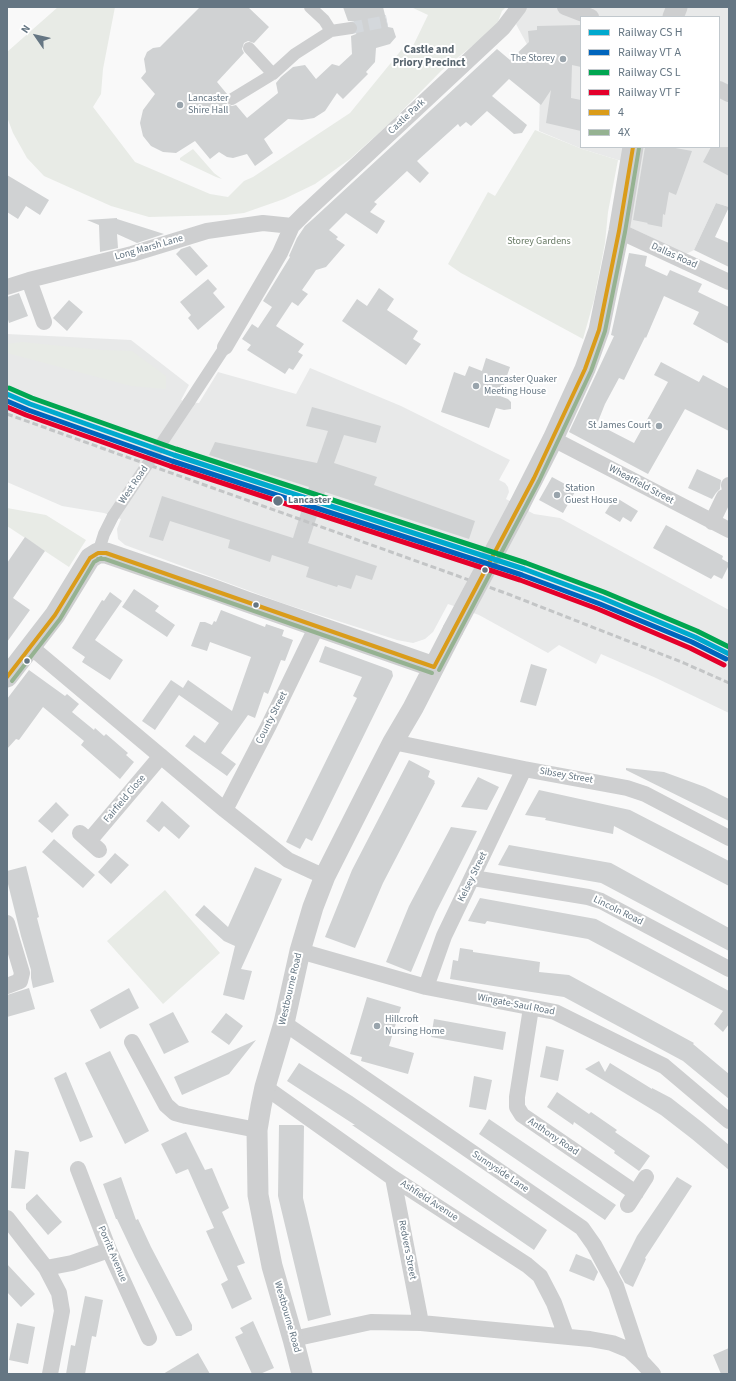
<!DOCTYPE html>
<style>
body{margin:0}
#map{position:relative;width:736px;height:1381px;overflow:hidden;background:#f9f9f9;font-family:"Source Sans 3",sans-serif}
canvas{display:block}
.frame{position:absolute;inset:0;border:8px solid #657683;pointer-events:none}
.legend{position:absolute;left:580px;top:16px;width:140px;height:132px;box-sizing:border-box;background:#fff;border:1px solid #c1c8cd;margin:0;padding:5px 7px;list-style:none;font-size:12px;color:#657683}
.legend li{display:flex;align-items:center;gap:8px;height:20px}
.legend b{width:20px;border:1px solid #c1c8cd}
.north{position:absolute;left:16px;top:16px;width:40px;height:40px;-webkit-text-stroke:3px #fff;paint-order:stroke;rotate:304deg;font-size:11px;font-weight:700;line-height:16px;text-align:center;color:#657683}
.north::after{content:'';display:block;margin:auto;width:14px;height:18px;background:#657683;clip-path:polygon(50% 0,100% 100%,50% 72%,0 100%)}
</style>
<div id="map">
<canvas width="736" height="1381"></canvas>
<div class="frame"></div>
<ul class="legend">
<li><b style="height:5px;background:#00a9ce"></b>Railway CS H</li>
<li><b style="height:5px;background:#0065bd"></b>Railway VT A</li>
<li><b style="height:5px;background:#00a651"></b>Railway CS L</li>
<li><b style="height:5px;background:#e4002b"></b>Railway VT F</li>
<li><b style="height:5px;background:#da9c1a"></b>4</li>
<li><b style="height:5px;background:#95b291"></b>4X</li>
</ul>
<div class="north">N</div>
</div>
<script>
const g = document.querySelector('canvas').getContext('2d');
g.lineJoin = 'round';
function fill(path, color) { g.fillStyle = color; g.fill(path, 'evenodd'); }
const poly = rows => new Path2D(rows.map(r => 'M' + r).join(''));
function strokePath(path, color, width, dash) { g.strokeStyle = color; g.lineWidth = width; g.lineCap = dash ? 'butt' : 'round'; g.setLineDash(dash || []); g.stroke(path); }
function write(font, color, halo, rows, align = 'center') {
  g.font = font + ' "Source Sans 3",sans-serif'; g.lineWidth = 4; g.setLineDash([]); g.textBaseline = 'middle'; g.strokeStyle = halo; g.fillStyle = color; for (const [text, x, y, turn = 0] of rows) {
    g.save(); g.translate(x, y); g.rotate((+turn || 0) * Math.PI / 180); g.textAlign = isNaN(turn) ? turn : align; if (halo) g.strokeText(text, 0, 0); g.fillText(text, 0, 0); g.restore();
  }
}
fill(poly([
 [527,7,729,7,729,207,716,203,694,250,686,254,627,226,636,162,618,160,582,149,539,131,541,53,529,48,516,24],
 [581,17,719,17,719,147,581,147],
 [7,334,131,340,189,385,181,400,189,402,199,403,218,372,296,394,310,368,401,406,510,460,499,480,505,483,508,487,509,492,506,499,534,514,560,518,729,610,729,713,656,678,601,654,596,664,559,645,548,653,479,615,448,604,433,632,425,639,413,643,397,640,282,603,125,545,118,539,117,529,121,519,104,513,62,506,7,482]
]), '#e8e9e9');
fill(poly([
 [58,7,115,7,103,69,101,94,93,107,135,162,210,194,228,197,244,181,253,177,350,113,403,48,409,45,413,46,428,15,411,7,506,7,502,11,496,27,441,71,391,122,350,159,315,184,284,199,244,213,226,215,149,217,111,206,44,176,27,158,13,133,7,117,7,52],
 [535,130,582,149,618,160,608,212,605,243,594,300,583,339,461,273,448,264,488,192,495,196],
 [193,149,214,173,222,179,216,177,180,160,180,158],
 [22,342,102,350,132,351,166,376,166,389,131,386,7,353,7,344],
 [7,508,46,515,86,540,69,567,7,526],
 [165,890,220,953,163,1004,107,941]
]), '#e8ebe6');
fill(poly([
 [200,7,248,7,269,27,254,43,248,41,244,43,242,49,244,53,217,82,227,94,225,99,226,103,232,106,236,105,247,118,278,93,276,83,281,77,293,67,305,65,316,79,332,64,339,66,352,54,351,36,356,34,358,27,354,21,348,21,343,7,383,7,388,27,393,28,396,37,390,44,376,48,375,62,366,72,368,74,343,99,337,93,325,111,314,118,302,120,288,119,264,139,273,153,255,166,247,154,233,158,227,157,219,152,210,159,195,141,176,153,163,152,151,146,143,136,140,123,143,110,155,94,141,78,146,72,144,59,147,52,153,48,160,47],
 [581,25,581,67,572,65,571,98,581,100,581,131,546,123,551,90,541,105,509,79,492,96,527,125,522,133,514,134,487,111,471,126,466,122,460,127,458,124,417,161,429,173,420,183,407,171,374,202,377,204,370,212,385,221,377,234,346,213,329,230,338,237,336,239,345,245,326,267,316,270,302,290,308,294,298,306,292,302,276,326,304,344,298,352,303,355,293,370,289,368,285,374,247,350,251,345,242,339,252,324,258,328,272,307,263,301,290,257,289,256,297,238,305,226,313,219,497,49,510,60,529,42,528,31,537,30,537,26],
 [645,147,670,147,692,151,676,195,669,192,665,215,663,214,662,227,647,224,648,223,633,220],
 [711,147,729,147,729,176,703,162],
 [7,175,49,200,40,215,26,206,18,219,7,212],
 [716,203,729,207,715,237,729,243,729,267,694,250],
 [117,218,117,219,164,234,137,243,117,234,118,248,100,252,99,225,87,220],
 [190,246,208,266,196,276,176,254,181,249],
 [629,253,647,256,645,266,667,276,670,270,702,284,698,292,729,307,729,344,693,324,699,312,664,296,646,338,645,337,624,380,619,378,605,404,597,424,634,443,668,382,654,375,661,362,699,382,703,375,729,389,729,431,685,409,648,474,569,432,614,336,611,335],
 [208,279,217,289,213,293,225,307,198,330,188,318,191,315,180,302],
 [379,288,394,299,387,310,418,331,413,339,421,344,406,365,342,321,357,299,367,306],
 [19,293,28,316,9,323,7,316,7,297],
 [69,300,83,312,67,331,53,318],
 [486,358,510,367,500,396,508,399,511,402,511,409,504,410,496,408,489,428,441,412,454,372,465,376,469,366,482,371],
 [312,407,381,426,376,443,344,435,334,463,377,477,374,485,475,521,469,539,325,492,308,543,377,566,372,580,356,575,351,589,338,585,337,587,306,577,309,567,272,555,270,562,228,548,230,540,170,521,163,541,149,537,162,496,293,538,309,487,209,455,215,442,317,463,328,431,306,426],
 [697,469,721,480,720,489,716,493,712,499,688,488],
 [552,477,576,490,563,513,539,500],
 [615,497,638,511,631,522,623,517,620,522,605,513],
 [666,525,723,556,722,559,729,563,729,565,722,579,714,575,711,579,653,548],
 [25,537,45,551,13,598,30,610,7,642,7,563],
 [134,589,159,606,155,611,175,625,167,637,122,607],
 [110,592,122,601,95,640,123,660,110,680,82,662,85,657,72,648,102,600,104,601],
 [221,610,265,627,266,624,284,630,282,636,293,640,285,661,281,660,268,694,264,692,255,718,248,715,221,753,236,764,227,776,185,746,194,735,205,743,219,723,179,695,155,730,142,721,171,680,183,688,188,680,232,711,251,657,210,642,207,651,191,646,200,622,205,622,212,625,214,621,216,622],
 [325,646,388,669,392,671,393,676,312,841,306,838,300,849,286,842,357,698,353,696,362,677,319,662],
 [531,664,547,669,536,706,520,702],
 [29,670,65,696,67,694,79,704,72,712,94,730,95,728,104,736,106,734,128,753,126,755,134,762,120,779,81,745,84,741,43,707,19,740,16,739,7,749,7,699],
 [409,760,430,771,428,777,435,781,434,782,435,783,383,883,355,948,325,937,352,870],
 [626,768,664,772,705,787,729,799,729,821,626,770],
 [478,777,499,787,487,810,461,807],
 [539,790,630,810,729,861,729,886,614,826,613,834,545,820,546,818,525,815],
 [162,801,190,826,179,839,164,826,159,832,146,821],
 [56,802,69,815,52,833,38,821],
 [451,827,477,831,436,912,411,972,386,962,409,906],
 [54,839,95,875,83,888,42,852],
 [509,845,611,863,729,928,729,951,601,883,498,865],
 [115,853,129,865,111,884,98,872],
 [26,866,39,917,37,918,54,982,33,988,31,978,31,970,21,936,7,880,7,871],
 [255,867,282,879,241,969,252,971,244,1000,223,995,235,946,224,941,195,915,204,905,228,927],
 [480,898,596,919,729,991,729,1024,723,1032,714,1024,723,1011,588,939,487,921,485,924,468,921],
 [460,948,473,950,473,952,540,962,539,972,569,975,694,1043,693,1044,729,1074,729,1099,683,1061,564,997,506,988,450,979,453,960,458,961],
 [29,988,35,1009,7,1017,7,995],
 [129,988,139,1008,100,1029,90,1010],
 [367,997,401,1007,389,1046,414,1053,408,1074,361,1061,362,1057,350,1054],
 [173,1012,189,1042,164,1054,149,1024],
 [226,1013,243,1026,229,1045,211,1032],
 [434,1019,506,1032,503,1050,431,1037],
 [256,1040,229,1074,182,1095,174,1077],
 [546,1046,564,1050,558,1081,540,1077],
 [110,1051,149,1131,125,1144,85,1063],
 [599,1061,605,1072,610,1063,652,1089,652,1088,671,1098,703,1123,729,1145,729,1170,692,1139,661,1115,585,1069],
 [299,1063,352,1096,547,1230,534,1250,352,1125,355,1125,287,1081],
 [66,1072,93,1137,80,1142,54,1078],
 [474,1076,492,1080,486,1110,469,1107],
 [557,1092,589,1114,591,1112,617,1130,615,1132,650,1156,640,1170,639,1171,614,1153,615,1151,574,1122,573,1125,547,1107],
 [489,1119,616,1205,605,1220,479,1134],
 [279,1125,302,1125,304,1126,303,1198,331,1315,308,1321,278,1196],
 [186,1132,205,1170,212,1168,229,1208,222,1212,245,1263,237,1266,252,1299,232,1309,221,1284,228,1280,206,1231,214,1228,188,1169,176,1174,161,1144],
 [15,1150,29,1152,25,1189,11,1188],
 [121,1177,136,1220,138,1219,151,1247,192,1325,192,1330,181,1336,176,1336,135,1257,117,1219,116,1219,103,1184],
 [677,1177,692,1186,645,1258,646,1259,633,1287,625,1283,619,1272,637,1236],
 [37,1194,62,1222,48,1235,26,1209,26,1204],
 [576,1254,591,1260,598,1272,594,1281,569,1271],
 [7,1264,35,1294,21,1307,7,1292],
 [85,1296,103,1300,96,1337,92,1336,85,1374,66,1374,71,1345,75,1346],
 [253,1321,274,1368,260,1374,252,1374,235,1337,243,1333,240,1328],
 [17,1323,35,1327,28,1364,9,1360],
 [729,1348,729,1374,721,1374,713,1355],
 [198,1353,210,1374,163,1374]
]), '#d0d2d3');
strokePath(poly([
 [351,28,387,21]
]), '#d4d8dc', 12, [12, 6]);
strokePath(poly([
 [310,7,324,20,331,31],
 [249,48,273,74],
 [232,99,273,74,295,54,331,31,351,28],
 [189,402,225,347],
 [98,553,104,534,113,516]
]), '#cecfd0', 12);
strokePath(poly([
 [565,7,591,17],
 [719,89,729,94],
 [619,231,729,282],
 [29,280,44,322],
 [7,287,29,280,132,254,207,231,263,223,292,226],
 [225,347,280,253,292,226,306,212,503,28,519,7],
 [553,439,729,530],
 [729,486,729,485],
 [712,522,724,497],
 [31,647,225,810,288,860,314,872,325,876],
 [393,742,524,769,627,788,645,794,729,838],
 [225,810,269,725,317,626],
 [80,833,99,850],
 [89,841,161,756],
 [473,878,588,897,601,901,729,969],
 [7,923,22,973,20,981,7,986],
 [300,951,426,987,555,1012,664,1066,729,1121],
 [426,987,444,936,524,769],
 [531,1008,517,1097,517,1107,522,1115,636,1193],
 [284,1023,582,1228,594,1245,616,1286,641,1361,653,1374],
 [132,1042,166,1105,175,1113,186,1116,257,1130],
 [265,1087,393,1178,527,1265,540,1276,554,1303,566,1336],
 [78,1169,109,1250,149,1338],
 [393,1178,421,1323],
 [628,1205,646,1177],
 [7,1218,46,1268,72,1263,109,1250],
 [46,1268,59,1293,62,1311,50,1374],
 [293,1339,371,1322,421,1323,590,1339,612,1343,629,1350,641,1361]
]), '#cecfd0', 16);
strokePath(poly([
 [673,17,677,7],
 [519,506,553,439,585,369,599,330,619,231,633,147],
 [7,677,55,615,90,558,98,553,106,553,214,590,247,602,434,667],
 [302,1374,293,1339,272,1266,258,1195,257,1130,261,1106,265,1087,284,1023,300,951,313,907,325,876,371,785,393,742,413,708,453,630]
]), '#cecfd0', 21);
strokePath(poly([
 [7,414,508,594,684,663,729,683]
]), '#c3c5c6', 3, [6, 3]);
strokePath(poly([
 [113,516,189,402]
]), '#cecfd0', 12);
strokePath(poly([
 [453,630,519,506]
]), '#cecfd0', 21);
strokePath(poly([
 [98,553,106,553,434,667],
 [434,667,534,478,585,369,599,330,619,231,633,147],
 [7,677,55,615,90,558,98,553]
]), '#da9c1a', 4);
strokePath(poly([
 [98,559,105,559,432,673],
 [439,670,539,481,591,371,605,331,625,232,639,148],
 [12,681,60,619,94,562,101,558]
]), '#95b291', 4);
strokePath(poly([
 [7,394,30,404,174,455,524,569,602,598,695,637,729,654]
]), '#00a9ce', 5);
strokePath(poly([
 [7,401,28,410,172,461,522,575,600,604,692,642,726,659]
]), '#0065bd', 5);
strokePath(poly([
 [9,388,32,398,176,449,526,563,604,592,697,631,729,647]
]), '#00a651', 5);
strokePath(poly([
 [7,407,26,415,170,466,520,580,598,609,690,648,724,665]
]), '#e4002b', 5);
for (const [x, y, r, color] of [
 [563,59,4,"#99a4ac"],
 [180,105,4,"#99a4ac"],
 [476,386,4,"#99a4ac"],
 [659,426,4,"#99a4ac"],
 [557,495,4,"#99a4ac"],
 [278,501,5.5,"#657683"],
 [485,570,3.5,"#657683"],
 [256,605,3.5,"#657683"],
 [27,661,3.5,"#657683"],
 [377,1026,4,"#99a4ac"]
]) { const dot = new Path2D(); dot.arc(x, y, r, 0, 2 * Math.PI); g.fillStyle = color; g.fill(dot); strokePath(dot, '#fff', 1.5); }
write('10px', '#657683', '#fff', [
 ["The Storey",555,59,"right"],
 ["Lancaster",188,99],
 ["Shire Hall",188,111],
 ["Lancaster Quaker",484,380],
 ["Meeting House",484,392],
 ["St James Court",651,426,"right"],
 ["Station",565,489],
 ["Guest House",565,501],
 ["Hillcroft",385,1020],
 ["Nursing Home",385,1032]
], 'left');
write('10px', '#657683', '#fff', [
 ["Castle Park",407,117,-43],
 ["Long Marsh Lane",149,248,-16],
 ["Dallas Road",674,256,24],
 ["West Road",134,485,-56],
 ["Wheatfield Street",641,485,28],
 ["County Street",272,718,-63],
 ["Sibsey Street",566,776,10],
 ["Fairfield Close",125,799,-50],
 ["Kelsey Street",473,877,-64],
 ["Lincoln Road",618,911,26],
 ["Westbourne Road",291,989,-77],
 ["Wingate-Saul Road",516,1005,11],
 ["Anthony Road",553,1137,34],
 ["Sunnyside Lane",500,1172,34],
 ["Ashfield Avenue",429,1201,33],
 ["Redvers Street",407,1250,79],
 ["Porritt Avenue",112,1254,67],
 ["Westbourne Road",287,1317,74]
]);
write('10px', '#687a64', '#fff', [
 ["Storey Gardens",539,242]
]);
write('bold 10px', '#657683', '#fff', [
 ["Lancaster",288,501]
], 'left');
write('bold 11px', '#57646e', '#fff', [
 ["Castle and",429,51],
 ["Priory Precinct",429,64]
]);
</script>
